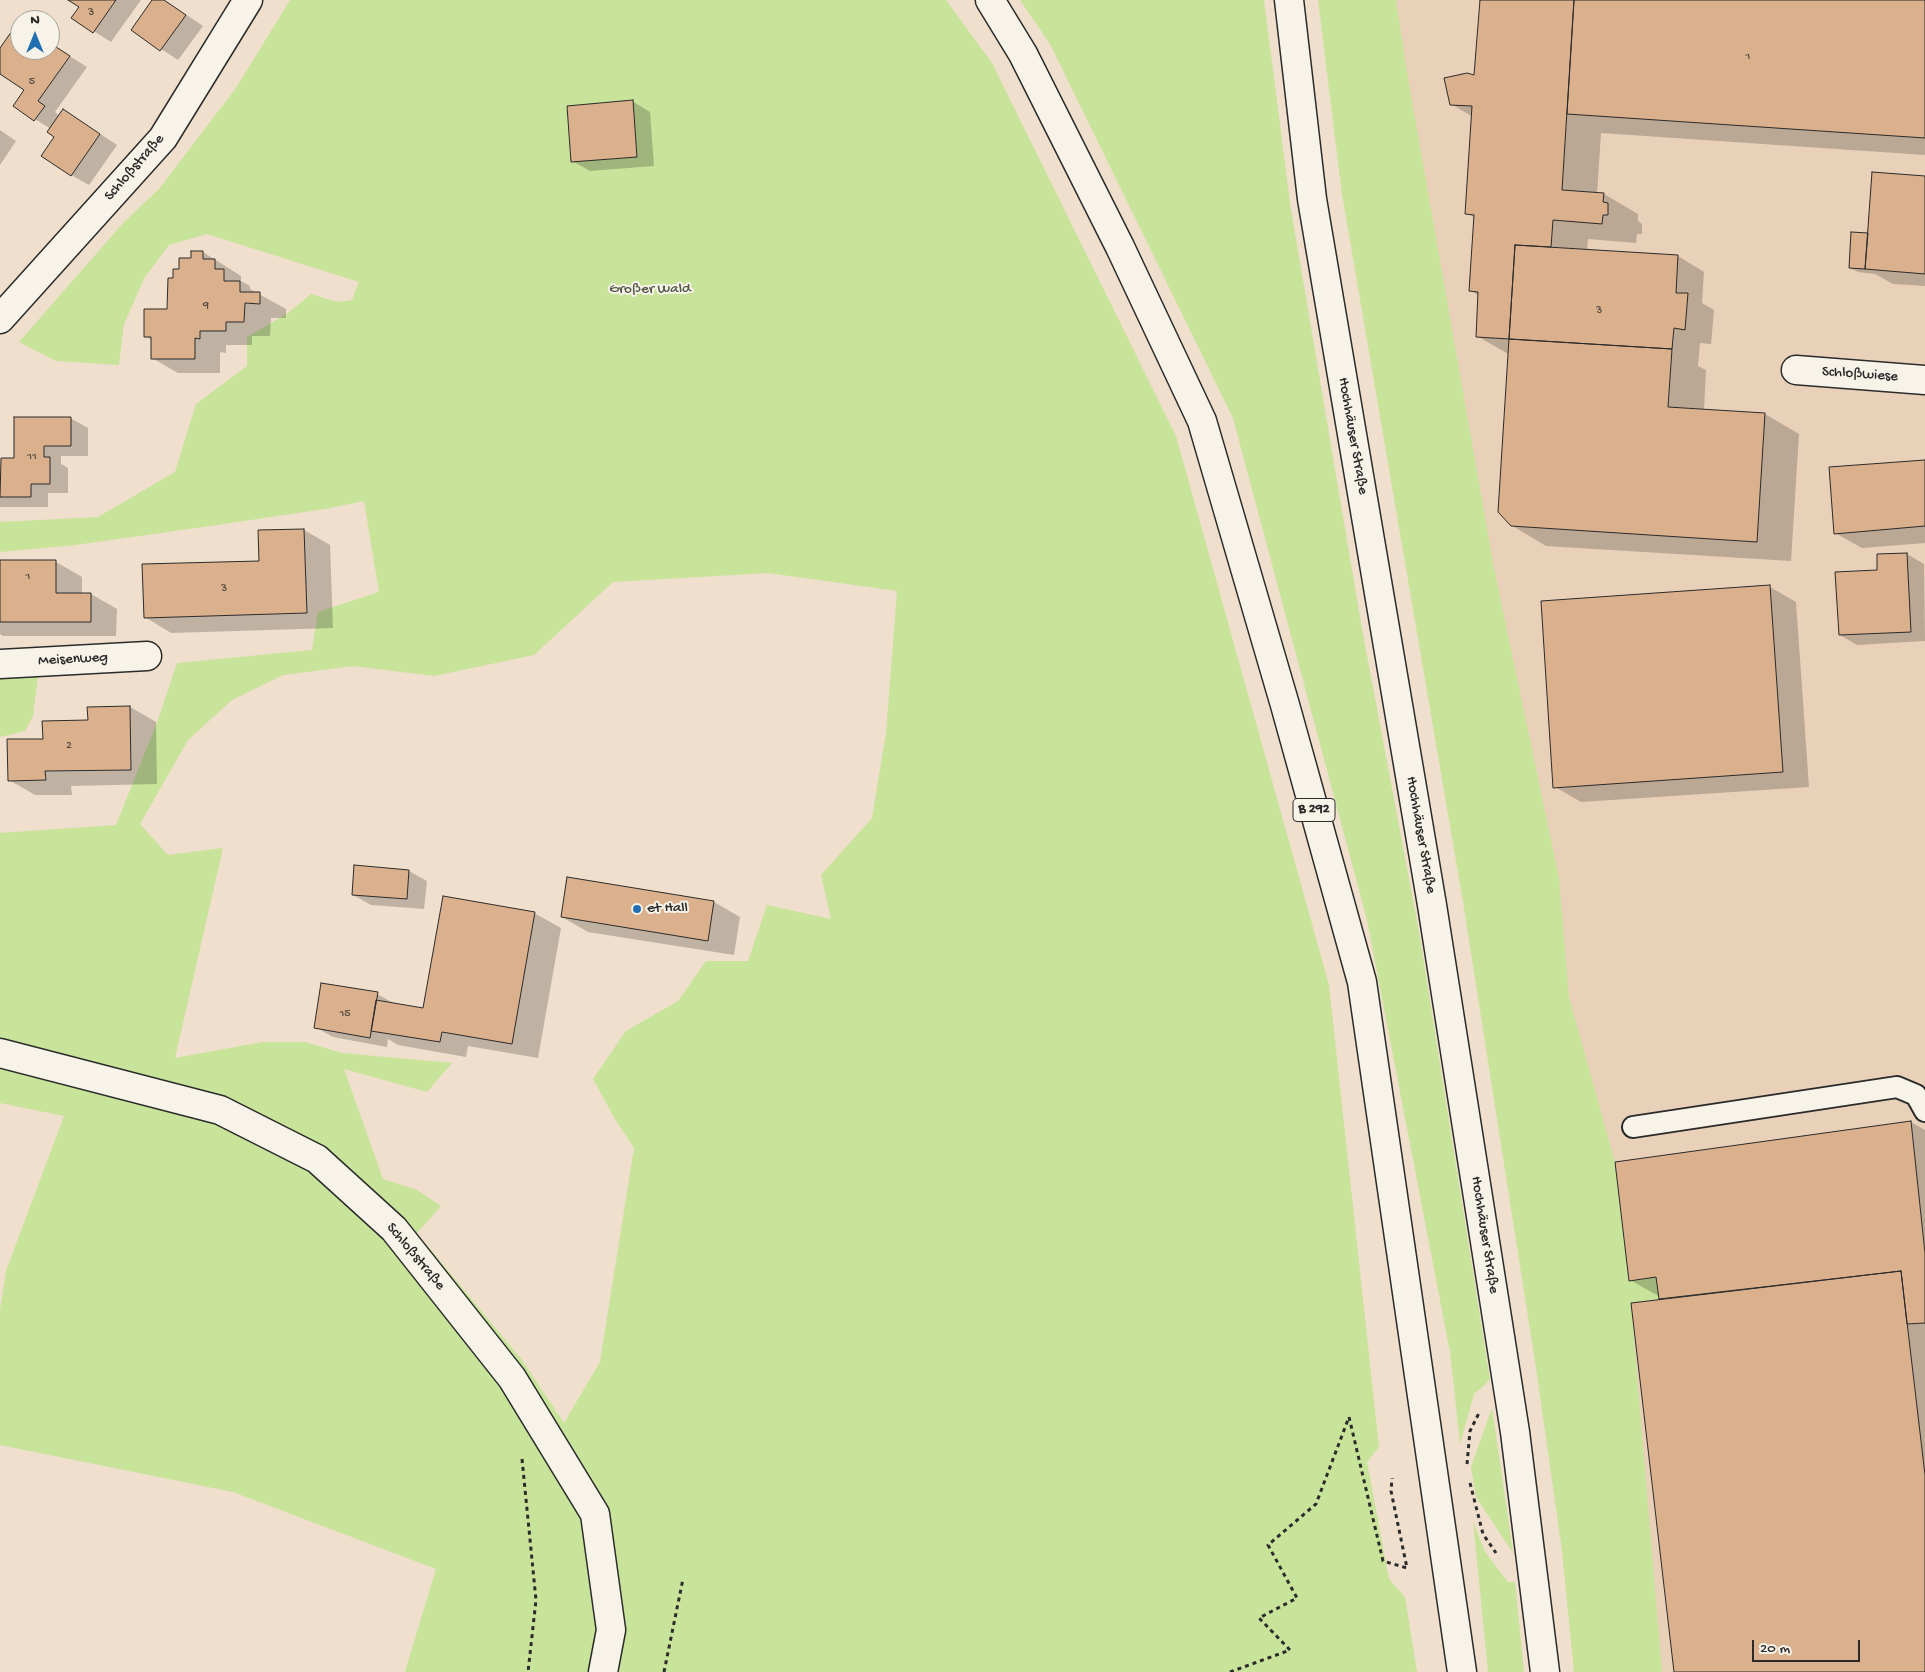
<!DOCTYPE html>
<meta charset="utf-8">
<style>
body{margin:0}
#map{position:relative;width:1925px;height:1672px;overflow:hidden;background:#efdfcc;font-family:"Gochi Hand",sans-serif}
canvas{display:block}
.north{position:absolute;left:10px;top:10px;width:50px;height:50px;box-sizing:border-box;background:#f7f3e8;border:1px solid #a5a39c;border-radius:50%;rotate:0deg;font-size:14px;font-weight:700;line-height:20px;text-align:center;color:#2b2b2b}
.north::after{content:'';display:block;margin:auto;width:18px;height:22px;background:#1f6fb2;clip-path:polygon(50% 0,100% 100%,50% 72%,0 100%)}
.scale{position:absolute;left:1752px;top:1640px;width:108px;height:22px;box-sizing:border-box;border:2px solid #2b2b2b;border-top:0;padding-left:6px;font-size:15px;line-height:18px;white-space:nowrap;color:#2b2b2b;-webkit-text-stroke:4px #f7f3e8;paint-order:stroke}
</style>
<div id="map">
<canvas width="1925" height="1672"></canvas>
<div class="north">N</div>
<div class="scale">20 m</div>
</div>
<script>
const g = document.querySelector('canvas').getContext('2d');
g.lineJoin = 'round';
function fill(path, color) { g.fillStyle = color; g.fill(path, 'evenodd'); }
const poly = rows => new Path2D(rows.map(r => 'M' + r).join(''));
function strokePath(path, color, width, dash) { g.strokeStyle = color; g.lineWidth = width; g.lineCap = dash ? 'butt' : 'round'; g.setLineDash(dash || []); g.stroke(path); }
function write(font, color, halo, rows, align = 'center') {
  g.font = font + ' "Gochi Hand",sans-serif'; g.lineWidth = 4; g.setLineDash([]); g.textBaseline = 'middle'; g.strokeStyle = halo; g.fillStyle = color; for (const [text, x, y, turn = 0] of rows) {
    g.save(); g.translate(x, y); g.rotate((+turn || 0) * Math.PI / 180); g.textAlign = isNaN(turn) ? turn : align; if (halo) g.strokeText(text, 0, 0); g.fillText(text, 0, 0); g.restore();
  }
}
fill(poly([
 [1396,0,1925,0,1925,1672,1609,1672]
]), '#e9d1b9');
fill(poly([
 [290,0,946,0,992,63,1176,436,1329,985,1379,1447,1367,1462,1389,1579,1405,1597,1417,1672,405,1672,436,1569,233,1492,0,1445,0,1310,6,1271,64,1116,0,1103,0,833,116,825,158,720,177,663,312,650,318,612,379,592,364,501,325,509,203,527,75,545,0,552,0,522,98,517,175,472,196,404,247,366,247,337,288,313,311,294,337,302,352,300,359,282,207,234,169,245,145,277,124,324,119,365,56,361,19,342,124,222,159,189,236,88],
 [768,573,897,591,886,733,872,818,821,875,831,919,767,905,748,961,706,961,678,1001,626,1031,593,1079,615,1119,634,1148,600,1362,564,1423,522,1360,417,1233,441,1206,417,1190,383,1179,344,1069,427,1092,452,1063,342,1053,305,1042,263,1042,175,1058,223,848,168,855,140,824,188,740,232,700,283,675,353,666,434,676,534,655,613,582],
 [1020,0,1264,0,1290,203,1362,629,1419,932,1490,1380,1474,1394,1460,1444,1450,1352,1367,920,1233,418,1050,44],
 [1318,0,1396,0,1408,78,1494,568,1559,878,1569,997,1615,1162,1629,1281,1656,1277,1659,1299,1631,1303,1662,1672,1574,1672,1562,1551,1536,1368,1463,902,1342,194],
 [0,677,38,677,33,716,25,731,0,737],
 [1492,1408,1508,1517,1513,1553,1476,1497,1471,1467],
 [1473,1521,1485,1552,1508,1582,1515,1582,1524,1672,1488,1672]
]), '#c8e39a');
fill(poly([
 [71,0,141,0,111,42,73,18,81,7],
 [153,0,164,0,203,26,178,60,132,30],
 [1481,0,1925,0,1925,155,1601,133,1597,194,1604,194,1638,214,1638,221,1642,224,1642,234,1637,234,1636,243,1588,239,1587,251,1678,256,1704,272,1702,303,1714,310,1711,344,1700,343,1698,366,1706,370,1704,410,1765,414,1799,434,1791,561,1546,546,1511,525,1510,355,1477,336,1479,296,1470,290,1475,218,1467,213,1473,117,1451,104,1475,76],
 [20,33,20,50,50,50,50,44,87,67,55,112,60,116,64,110,117,145,89,185,71,175,51,129,14,106,26,90,0,72,0,50],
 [632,101,650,112,654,166,590,171,572,161],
 [0,130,16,141,0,165],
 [1925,177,1925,286,1893,284,1875,274,1858,272,1850,268,1869,234],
 [203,252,241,276,241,281,250,286,250,289,286,309,286,318,271,318,270,336,252,336,252,345,226,345,226,353,220,352,220,373,178,373,152,358,152,340,145,336,168,310,174,279,192,259],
 [70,418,88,428,88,456,61,456,61,464,68,468,68,493,48,493,48,507,0,507,0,475,3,475,15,460],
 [1925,461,1925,543,1862,548,1835,533],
 [304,530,330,545,333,628,171,633,145,617,260,562],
 [1907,554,1924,564,1925,641,1857,645,1840,635,1879,572],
 [0,561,56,562,82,577,82,594,91,594,117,609,116,636,3,636,0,634],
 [1770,587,1796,602,1809,787,1581,802,1555,787],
 [130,707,156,722,157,784,71,786,72,795,35,795,9,780,44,740],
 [355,867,409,871,427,881,424,909,371,905,353,895],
 [568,879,714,902,740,917,734,955,588,932,562,917],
 [534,913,561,928,538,1058,468,1046,466,1057,398,1045,388,1039,387,1047,333,1037,315,1027,377,994,395,1004,424,1010],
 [1911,1122,1925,1130,1925,1672,1675,1672,1660,1297,1630,1280]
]), '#0003');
const building = poly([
 [68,0,116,0,93,33,71,18,79,7,68,0],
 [152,0,164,0,186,15,160,51,131,30,152,0],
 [1480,0,1574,0,1562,190,1604,193,1603,202,1608,203,1608,215,1603,215,1602,224,1553,220,1551,247,1515,245,1509,339,1476,337,1478,292,1469,291,1474,215,1465,214,1472,106,1450,105,1444,78,1467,73,1474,75,1480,0],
 [1574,0,1925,0,1925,138,1567,114,1574,0],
 [14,28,20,32,20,50,50,50,50,43,70,56,38,101,45,106,34,121,13,106,24,90,0,74,0,48,14,28],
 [633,100,637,157,571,162,567,106,633,100],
 [63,109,100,134,71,176,41,156,54,137,47,132,63,109],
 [1872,172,1925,176,1925,274,1865,269,1872,172],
 [1851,232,1868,233,1865,269,1849,268,1851,232],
 [1515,245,1678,255,1676,293,1688,293,1685,330,1674,328,1672,349,1509,339,1515,245],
 [191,251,203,251,203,259,215,259,215,269,224,269,224,281,240,281,240,292,260,292,260,304,245,303,244,322,226,322,226,331,200,331,200,339,195,338,195,359,151,359,151,337,144,337,144,309,167,309,168,278,173,278,173,269,179,269,179,258,191,258,191,251],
 [1509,339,1672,349,1668,407,1765,413,1757,542,1511,526,1498,512,1509,339],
 [14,417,71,417,71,446,44,446,44,457,50,457,50,484,31,484,31,497,0,497,1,458,14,458,14,417],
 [1925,460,1925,526,1834,534,1829,467,1925,460],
 [304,529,307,613,144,618,142,564,259,561,258,530,304,529],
 [1907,553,1911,632,1839,635,1835,572,1877,570,1877,554,1907,553],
 [0,560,56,560,56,593,91,593,91,622,0,622,0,560],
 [1770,585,1783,772,1553,788,1541,601,1770,585],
 [130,706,131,770,45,771,46,780,8,781,7,739,43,739,42,721,88,720,87,707,130,706],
 [354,865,409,870,407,899,352,895,354,865],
 [567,877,714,901,708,941,561,917,567,877],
 [443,896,535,912,512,1044,442,1032,440,1042,371,1031,376,1000,423,1008,443,896],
 [321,983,378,992,370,1038,314,1028,321,983],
 [1911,1121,1925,1253,1925,1323,1907,1324,1901,1271,1659,1299,1656,1277,1629,1281,1615,1162,1911,1121],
 [1901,1271,1925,1475,1925,1672,1674,1672,1631,1303,1901,1271]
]);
fill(building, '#dbb08c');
strokePath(building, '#2b2b2b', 1);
const service = poly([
 [1633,1127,1897,1087,1916,1095,1925,1111]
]);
const minor = poly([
 [0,319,163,138,248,0],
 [1796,370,1925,380],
 [0,664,147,656],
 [0,1053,220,1110,317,1159,394,1229,512,1378,595,1514,611,1630,603,1672]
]);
const tertiary = poly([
 [1289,0,1312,199,1432,905,1515,1432,1545,1672]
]);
const trunk = poly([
 [990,0,1023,54,1120,247,1202,421,1285,705,1362,982,1462,1672]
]);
strokePath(service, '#2b2b2b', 24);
strokePath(minor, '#2b2b2b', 31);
strokePath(tertiary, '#2b2b2b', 31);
strokePath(trunk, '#2b2b2b', 31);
strokePath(poly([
 [522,1459,536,1600,528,1672],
 [1467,1464,1470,1431,1479,1413],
 [1470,1483,1483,1534,1496,1553],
 [664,1672,683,1579],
 [1230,1672,1290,1650,1259,1618,1297,1598,1268,1545,1316,1504,1349,1417,1383,1561,1407,1568,1391,1491,1392,1478]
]), '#2b2b2b', 3, [4, 4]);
strokePath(service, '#f7f3e8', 20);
strokePath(minor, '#f7f3e8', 28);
strokePath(tertiary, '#f7f3e8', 28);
strokePath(trunk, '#f7f3e8', 28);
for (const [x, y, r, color] of [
 [637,909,5,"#1f6fb2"]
]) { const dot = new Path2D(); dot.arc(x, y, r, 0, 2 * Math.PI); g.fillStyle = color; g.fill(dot); strokePath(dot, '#f7f3e8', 2); }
write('12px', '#574c43', null, [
 ["3",91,13],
 ["1",1748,57],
 ["5",32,82],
 ["9",206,306],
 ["3",1599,311],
 ["11",32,457],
 ["1",28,577],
 ["3",224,589],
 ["2",69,746],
 ["15",345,1014]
]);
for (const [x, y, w] of [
 [1314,810,42]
]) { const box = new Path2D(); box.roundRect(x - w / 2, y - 11.5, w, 23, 4); g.fillStyle = '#f7f3e8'; g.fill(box); strokePath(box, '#2b2b2b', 1); }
write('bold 14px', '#2b2b2b', null, [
 ["B 292",1314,810]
]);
write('15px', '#2b2b2b', '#f7f3e8', [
 ["Schloßstraße",135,168,-49],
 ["Schloßwiese",1860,375,4],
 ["Hochhäuser Straße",1352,436,80],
 ["Meisenweg",73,660,-3],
 ["Hochhäuser Straße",1420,835,80],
 ["Hochhäuser Straße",1484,1235,81],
 ["Schloßstraße",415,1257,50]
]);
write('15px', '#525947', '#f7f3e8', [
 ["Großer Wald",650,290]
]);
write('15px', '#2b2b2b', '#f7f3e8', [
 ["et Hall",647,909]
], 'left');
</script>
